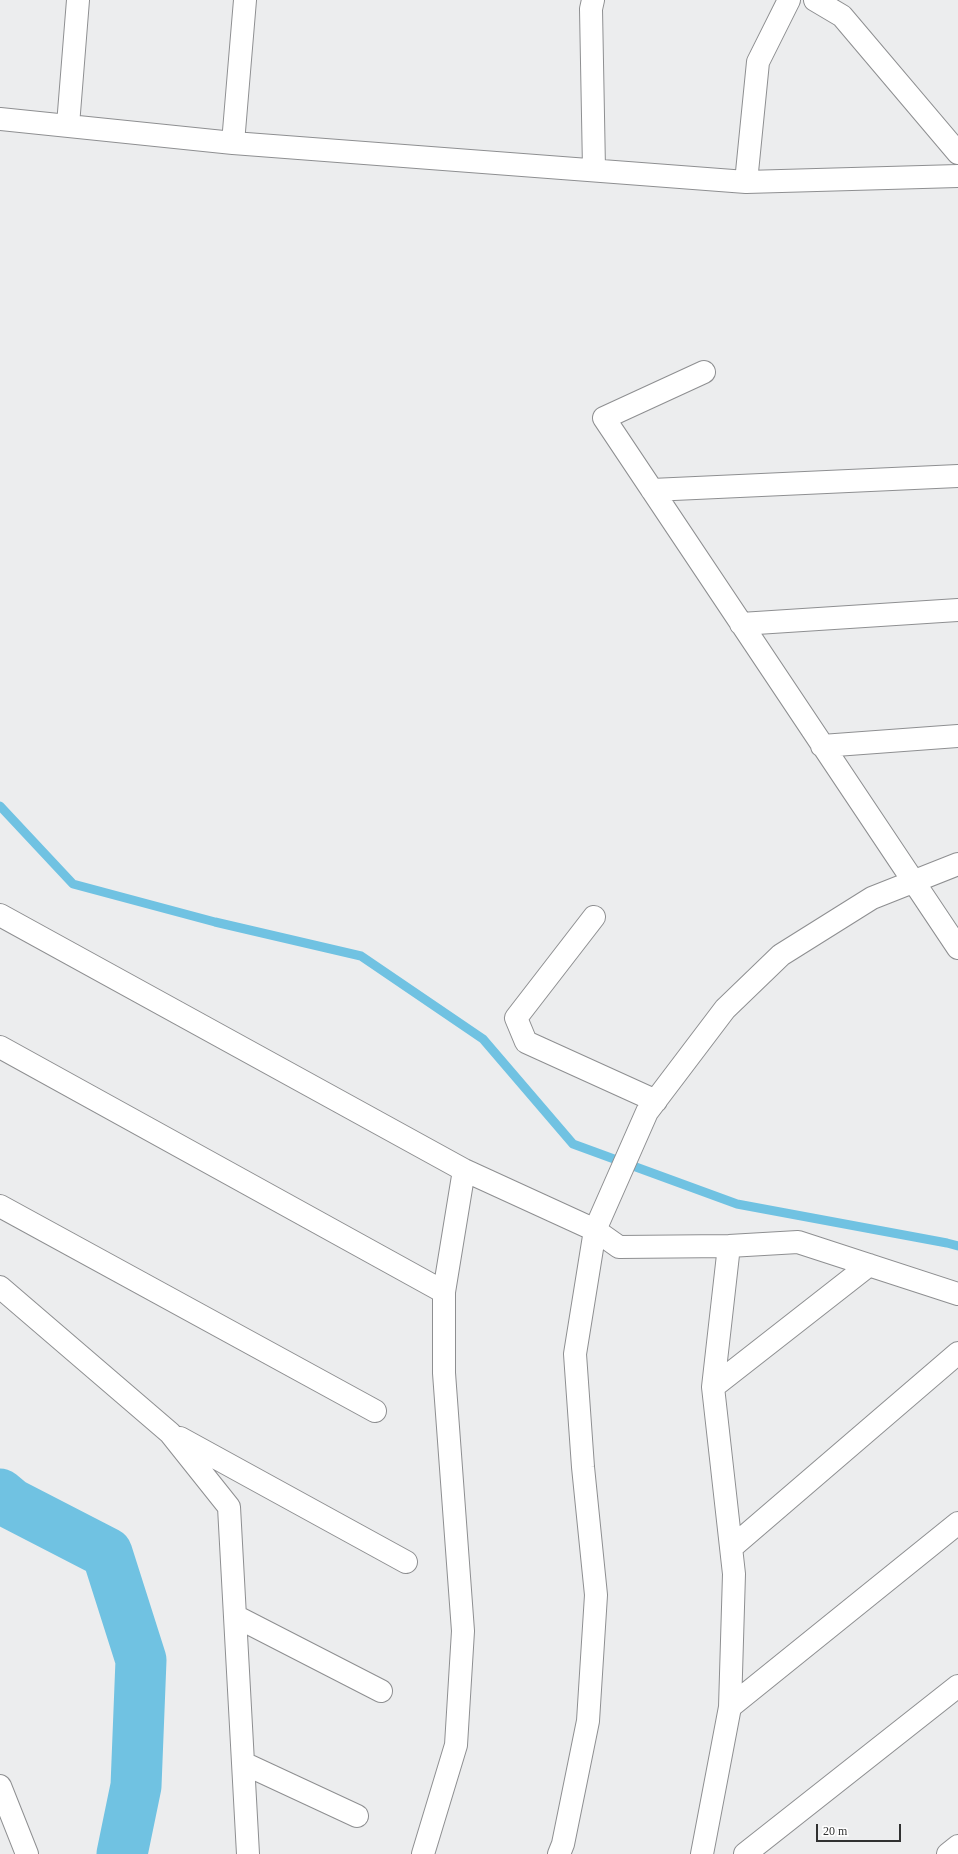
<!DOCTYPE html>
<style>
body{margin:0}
#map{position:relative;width:958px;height:1854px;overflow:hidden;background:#ecedee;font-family:"Times New Roman",serif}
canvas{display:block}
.scale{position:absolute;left:816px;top:1824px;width:85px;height:18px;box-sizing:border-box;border:2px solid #303131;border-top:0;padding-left:5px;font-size:12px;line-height:14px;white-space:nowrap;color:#303131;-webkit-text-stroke:3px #fff;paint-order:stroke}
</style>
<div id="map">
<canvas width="958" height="1854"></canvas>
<div class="scale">20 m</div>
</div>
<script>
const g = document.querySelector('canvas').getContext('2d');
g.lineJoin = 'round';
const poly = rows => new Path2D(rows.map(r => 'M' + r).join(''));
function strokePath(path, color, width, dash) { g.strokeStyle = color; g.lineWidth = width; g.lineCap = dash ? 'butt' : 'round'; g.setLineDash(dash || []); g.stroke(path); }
strokePath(poly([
 [0,806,73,884,215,922,361,956,483,1039,573,1144,737,1204,947,1243,958,1246]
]), '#70c2e2', 9);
strokePath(poly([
 [0,1494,12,1504,107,1553,141,1660,136,1786,122,1854]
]), '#70c2e2', 51);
const minor = poly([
 [593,0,591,9,594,169],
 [815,0,842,16,958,153],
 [0,119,233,143,746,182,958,176],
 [68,125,78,0],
 [233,143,245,0],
 [746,182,758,62,789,0],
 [704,372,604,418,958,948],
 [652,490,958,476],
 [741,624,958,610],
 [822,746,958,736],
 [0,915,464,1170,595,1230,619,1247,729,1246,798,1242,958,1294],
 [594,917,516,1018,526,1042,656,1101],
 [0,1047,444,1292],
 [0,1206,375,1411],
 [0,1287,170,1433,229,1507,248,1854],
 [713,1387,869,1265],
 [180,1438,406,1562],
 [731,1548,958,1353],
 [235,1616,381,1691],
 [730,1707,958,1523],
 [243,1763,357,1816],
 [0,1786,27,1854],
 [423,1854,456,1745,463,1631,444,1373,444,1292,464,1170],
 [559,1854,563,1844,588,1721,596,1595,583,1467,575,1354,595,1230,647,1112,725,1009,781,955,872,898,958,864],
 [702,1854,730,1707,734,1574,713,1387,729,1246],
 [745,1854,958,1686],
 [948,1854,958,1846]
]);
strokePath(minor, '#8e8f91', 24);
strokePath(minor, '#fff', 22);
</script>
